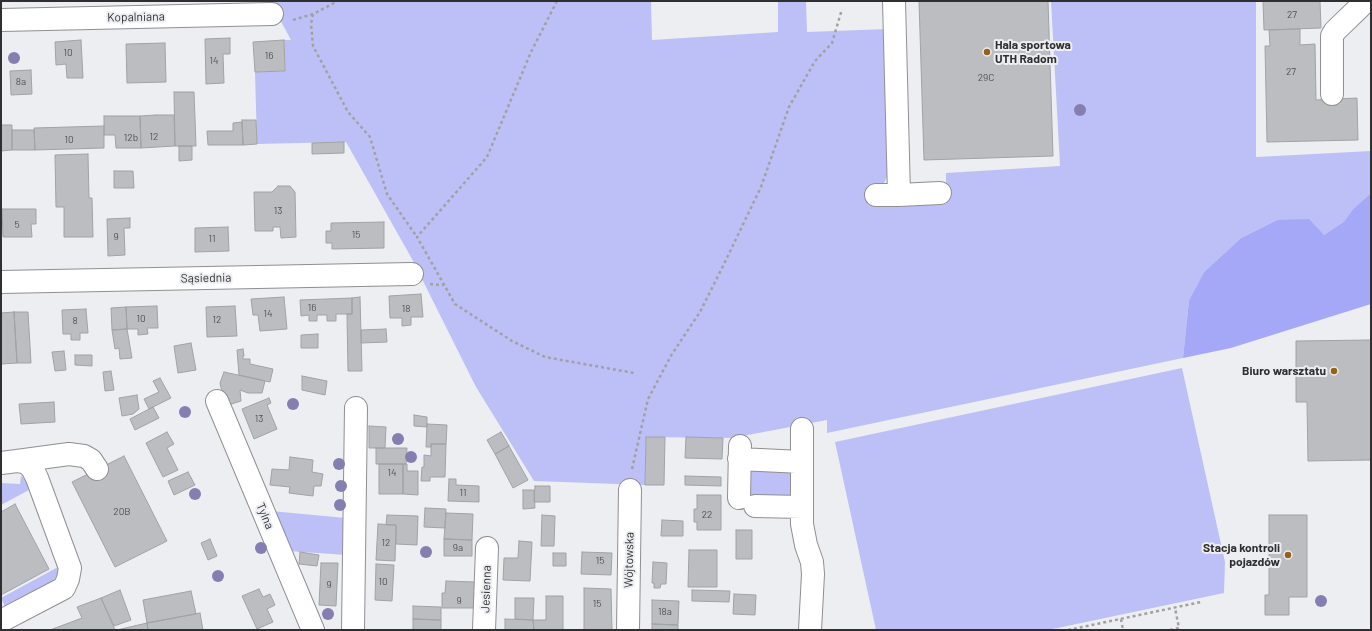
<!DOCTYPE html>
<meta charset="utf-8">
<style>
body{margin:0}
#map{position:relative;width:1372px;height:631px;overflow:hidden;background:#edeef1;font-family:Barlow,sans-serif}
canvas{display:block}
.frame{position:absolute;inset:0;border:2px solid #2f2f31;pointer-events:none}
</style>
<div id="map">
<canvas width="1372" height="631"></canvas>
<div class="frame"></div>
</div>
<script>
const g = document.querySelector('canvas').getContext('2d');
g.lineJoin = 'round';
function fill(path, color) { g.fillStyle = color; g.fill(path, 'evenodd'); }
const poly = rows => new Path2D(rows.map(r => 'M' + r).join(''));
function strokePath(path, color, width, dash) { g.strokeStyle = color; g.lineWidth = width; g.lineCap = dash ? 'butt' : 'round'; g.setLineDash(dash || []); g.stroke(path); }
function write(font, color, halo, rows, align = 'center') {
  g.font = font + ' Barlow,sans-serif'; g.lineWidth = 4; g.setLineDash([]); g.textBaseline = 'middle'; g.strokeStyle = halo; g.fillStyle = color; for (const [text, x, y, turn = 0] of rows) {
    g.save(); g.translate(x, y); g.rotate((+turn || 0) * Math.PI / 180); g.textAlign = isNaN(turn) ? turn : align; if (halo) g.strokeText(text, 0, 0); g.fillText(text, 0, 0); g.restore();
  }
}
fill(poly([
 [270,1,651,1,652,40,778,32,778,1,806,1,807,32,888,29,890,171,882,187,872,193,871,205,946,204,946,173,1060,166,1051,1,1256,1,1256,157,1371,151,1371,193,1353,209,1344,223,1324,235,1277,220,1241,238,1204,272,1189,300,1183,358,827,433,827,420,732,438,646,437,645,485,534,481,476,387,412,259,346,142,257,144,255,72,285,71,284,40,291,40],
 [1182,368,1225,562,1224,593,1048,630,876,630,835,442],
 [747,467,796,468,795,500,746,500],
 [21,476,25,478,29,490,1,505,1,483,20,484],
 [271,511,346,518,346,555,288,551],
 [58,567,57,576,52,582,5,607,1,598]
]), '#bdc0f6');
fill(poly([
 [1371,193,1371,304,1231,348,1183,358,1189,300,1204,272,1241,238,1277,220,1309,219,1324,235,1344,222,1353,209]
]), '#a5a8f6');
const building = poly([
 [919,1,1048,1,1053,156,924,160,919,1],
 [1263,1,1320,1,1321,28,1264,30,1263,1],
 [1300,29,1300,45,1315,44,1316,100,1357,98,1358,140,1267,142,1265,46,1270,46,1269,30,1300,29],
 [230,38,230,54,223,54,224,83,206,84,205,39,230,38],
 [81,40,83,78,67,78,66,64,56,65,55,42,81,40],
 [284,40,285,71,255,72,253,42,284,40],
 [165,43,166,82,127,83,126,44,165,43],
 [31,70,32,94,11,95,10,71,31,70],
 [174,92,194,92,196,146,175,146,174,92],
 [156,115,174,115,175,146,141,148,140,116,156,115],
 [104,116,140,116,141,148,116,148,115,135,104,135,104,116],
 [242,120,256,120,257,144,243,145,242,120],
 [242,122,243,145,208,145,207,131,233,131,233,123,242,122],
 [1,125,12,125,12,150,1,151,1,125],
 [104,126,104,148,35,150,34,128,104,126],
 [12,130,34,130,35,150,12,150,12,130],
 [344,142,344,153,312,154,312,143,344,142],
 [179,146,192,146,192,160,179,161,179,146],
 [88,154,89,198,92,198,93,237,64,237,64,207,56,207,55,155,88,154],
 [114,171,133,171,134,188,114,188,114,171],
 [278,186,290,186,295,192,296,237,281,238,280,227,273,227,273,231,255,231,254,192,272,192,278,186],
 [2,209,36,209,36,224,31,224,32,237,3,237,2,209],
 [130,218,130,228,124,228,125,255,108,256,107,219,130,218],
 [384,222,384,248,332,249,332,243,326,243,326,231,331,231,331,223,384,222],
 [228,227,229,251,195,252,195,228,228,227],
 [421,294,423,317,411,317,411,325,402,326,402,318,390,318,389,296,421,294],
 [284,297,287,329,260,331,258,315,253,315,251,299,284,297],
 [360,297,362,371,348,371,347,314,352,314,352,298,360,297],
 [352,298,352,314,336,314,336,321,327,321,327,315,317,315,317,321,309,321,309,315,301,316,300,300,352,298],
 [157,306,158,328,147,328,148,334,138,335,138,329,127,329,126,307,157,306],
 [235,306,237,336,207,337,206,307,235,306],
 [126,307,127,329,112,330,111,308,126,307],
 [86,309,88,333,80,333,80,340,71,340,71,334,63,334,62,310,86,309],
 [14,312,17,363,1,364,1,313,14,312],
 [14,312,28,312,31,363,17,363,14,312],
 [127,329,132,358,120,359,119,348,115,349,112,330,127,329],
 [386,329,387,342,361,343,361,330,386,329],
 [318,334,318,348,301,348,301,335,318,334],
 [1371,340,1371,460,1308,461,1307,402,1296,402,1296,341,1371,340],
 [191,343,196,370,178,373,174,346,191,343],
 [243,349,244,356,243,356,243,359,250,359,250,364,273,369,270,382,239,375,237,350,243,349],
 [64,351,66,370,55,371,52,352,64,351],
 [75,355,92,355,92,366,75,365,75,355],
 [111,371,114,390,105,391,103,372,111,371],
 [224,372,265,381,262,393,248,393,240,390,241,401,225,406,220,383,224,372],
 [302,376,327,381,325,395,302,390,302,376],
 [160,378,171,398,149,409,144,399,159,392,153,381,160,378],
 [137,395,139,409,133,414,122,416,119,398,137,395],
 [269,398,271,403,267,405,277,429,254,439,242,409,269,398],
 [54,402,55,422,21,424,19,404,54,402],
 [153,407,159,418,135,430,130,419,153,407],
 [414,415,427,417,427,427,414,426,414,415],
 [427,424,447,425,446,444,431,444,431,447,426,447,427,424],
 [369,426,386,427,385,448,369,448,369,426],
 [167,432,174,444,167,448,178,470,163,477,146,443,167,432],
 [501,432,509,446,495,454,487,440,501,432],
 [646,437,665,437,664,485,645,485,646,437],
 [686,437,723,438,722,459,685,458,686,437],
 [431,444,446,444,445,477,430,477,430,481,421,481,422,467,424,467,424,455,431,456,431,444],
 [509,446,528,480,513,488,495,454,509,446],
 [376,448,407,448,406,464,376,464,376,448],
 [124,456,167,541,115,567,72,482,124,456],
 [290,457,313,460,312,472,323,474,321,486,314,486,313,496,289,493,290,487,270,485,272,469,289,470,290,457],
 [379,464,403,464,403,494,379,494,379,464],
 [403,464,407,464,407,471,418,471,418,495,403,494,403,464],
 [188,472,195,485,174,495,168,481,188,472],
 [685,476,721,477,721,486,685,485,685,476],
 [449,479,456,479,456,485,479,486,479,502,448,501,449,479],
 [535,486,550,486,550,502,534,502,535,486],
 [523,490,534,490,535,508,523,509,523,490],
 [697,495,721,495,721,530,697,530,697,522,694,522,694,509,697,509,697,495],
 [15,504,49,569,1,595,1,512,15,504],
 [425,508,446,509,445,528,424,527,425,508],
 [446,513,473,514,472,540,444,539,446,513],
 [387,515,418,516,417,545,396,544,396,525,386,525,387,515],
 [542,515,555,516,554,546,541,546,542,515],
 [1269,515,1307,515,1307,597,1289,597,1289,615,1265,615,1265,595,1269,595,1269,515],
 [662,520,683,521,683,536,661,536,662,520],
 [378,524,396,525,395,561,376,560,378,524],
 [736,530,752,530,752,559,736,559,736,530],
 [210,539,217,556,208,560,201,543,210,539],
 [444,539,472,540,472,556,444,556,444,539],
 [519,541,532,542,530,581,503,580,504,558,518,558,519,541],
 [689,550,717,550,717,587,688,587,689,550],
 [300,552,319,555,317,566,299,564,300,552],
 [582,552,612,553,611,575,581,574,582,552],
 [553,553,566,553,566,566,553,566,553,553],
 [653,562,667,563,666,584,661,584,660,588,654,588,654,583,652,583,653,562],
 [321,563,338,563,336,606,319,605,321,563],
 [376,564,394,565,392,601,375,600,376,564],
 [446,581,475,582,474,608,442,608,442,593,445,593,446,581],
 [584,588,611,589,612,630,584,630,584,588],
 [259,589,263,597,270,594,275,605,267,609,273,622,257,629,242,596,259,589],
 [120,590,131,620,114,626,101,598,120,590],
 [692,590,730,591,729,602,692,601,692,590],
 [191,591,196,614,147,623,143,600,191,591],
 [734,594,756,595,755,615,733,614,734,594],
 [546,596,563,596,563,630,534,630,533,620,546,620,546,596],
 [101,598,115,630,50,630,82,618,77,607,101,598],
 [515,598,534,598,533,620,515,619,515,598],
 [652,600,679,601,678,625,652,624,652,600],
 [413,606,441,607,441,620,413,619,413,606],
 [200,613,203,630,148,630,147,623,200,613],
 [413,619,441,620,441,630,413,630,413,619],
 [505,619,533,620,534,630,505,630,505,619],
 [147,623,148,630,117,630,147,623],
 [652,624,678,625,678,630,652,630,652,624]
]);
fill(building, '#bcbdc0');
strokePath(building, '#a1a2a5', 1);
const minor = poly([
 [1,20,272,14],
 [1332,94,1332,36,1335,31,1366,1],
 [876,195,899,195,894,1],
 [899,195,940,193],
 [1,282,412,274],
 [217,401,313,630],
 [802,429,802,524,806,545,812,562,813,574,810,630],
 [739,459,802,462],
 [17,461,69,454,84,456,91,460,97,469],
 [1,463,17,461,24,462,29,465,33,470,37,478,70,568,68,579,64,588,1,621],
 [739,498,740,446],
 [755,506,802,507],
 [353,630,356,408],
 [484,630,487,548],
 [628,630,630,490]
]);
strokePath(minor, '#8f8f93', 24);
strokePath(poly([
 [557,1,531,52,487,157,417,237,455,304,512,341,545,357,634,373],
 [313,14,311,24,313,46,348,112,370,137,387,194,417,237],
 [293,20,313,14,338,1],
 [430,284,440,285,444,285],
 [632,469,648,399,672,354,700,312,724,264,761,187,789,107,815,61,832,43,842,9],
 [1121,619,1123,630],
 [1068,630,1201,602],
 [1170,630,1179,628,1175,608]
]), '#a1a1a4', 2.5, [3, 3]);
strokePath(minor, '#fff', 22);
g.fillStyle = '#857fb1';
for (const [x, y] of [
 [14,58],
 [1080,110],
 [293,404],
 [185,412],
 [398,439],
 [411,457],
 [339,464],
 [341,486],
 [195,494],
 [340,505],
 [261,548],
 [426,552],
 [218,576],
 [1321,601],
 [328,614]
]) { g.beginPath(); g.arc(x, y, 6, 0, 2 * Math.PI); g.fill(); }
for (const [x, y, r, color] of [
 [987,52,4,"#946214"],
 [1334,371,4,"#946214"],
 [1288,555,4,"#946214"]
]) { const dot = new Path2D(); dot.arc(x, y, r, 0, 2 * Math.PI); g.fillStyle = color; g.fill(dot); strokePath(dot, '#edeef1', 1.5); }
write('10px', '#525255', null, [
 ["27",1292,15],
 ["10",68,53],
 ["16",269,56],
 ["14",214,61],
 ["27",1291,72],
 ["29C",986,78],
 ["8a",21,82],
 ["12",154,137],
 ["12b",131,138],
 ["10",69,140],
 ["13",278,211],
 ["5",17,225],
 ["15",356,235],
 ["9",116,237],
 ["11",212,239],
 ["16",312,308],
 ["18",406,309],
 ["14",268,314],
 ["10",141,319],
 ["12",217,320],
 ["8",75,321],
 ["13",259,419],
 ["14",392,473],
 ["11",463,493],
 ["20B",122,512],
 ["22",707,515],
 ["12",386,543],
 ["9a",458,548],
 ["15",600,561],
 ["10",383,582],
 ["9",329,585],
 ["9",459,601],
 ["15",597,604],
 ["18a",665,612]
]);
write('12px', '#2f2f31', '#edeef1', [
 ["Kopalniana",136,17,-1],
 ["Sąsiednia",206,278,-1],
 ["Tylna",265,516,67],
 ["Wójtowska",629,560,-89],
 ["Jesienna",486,589,-88]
]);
write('bold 12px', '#2f2f31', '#edeef1', [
 ["Hala sportowa",995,45,"left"],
 ["UTH Radom",995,59,"left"],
 ["Biuro warsztatu",1326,371],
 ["Stacja kontroli",1280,548],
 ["pojazdów",1280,562]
], 'right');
</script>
